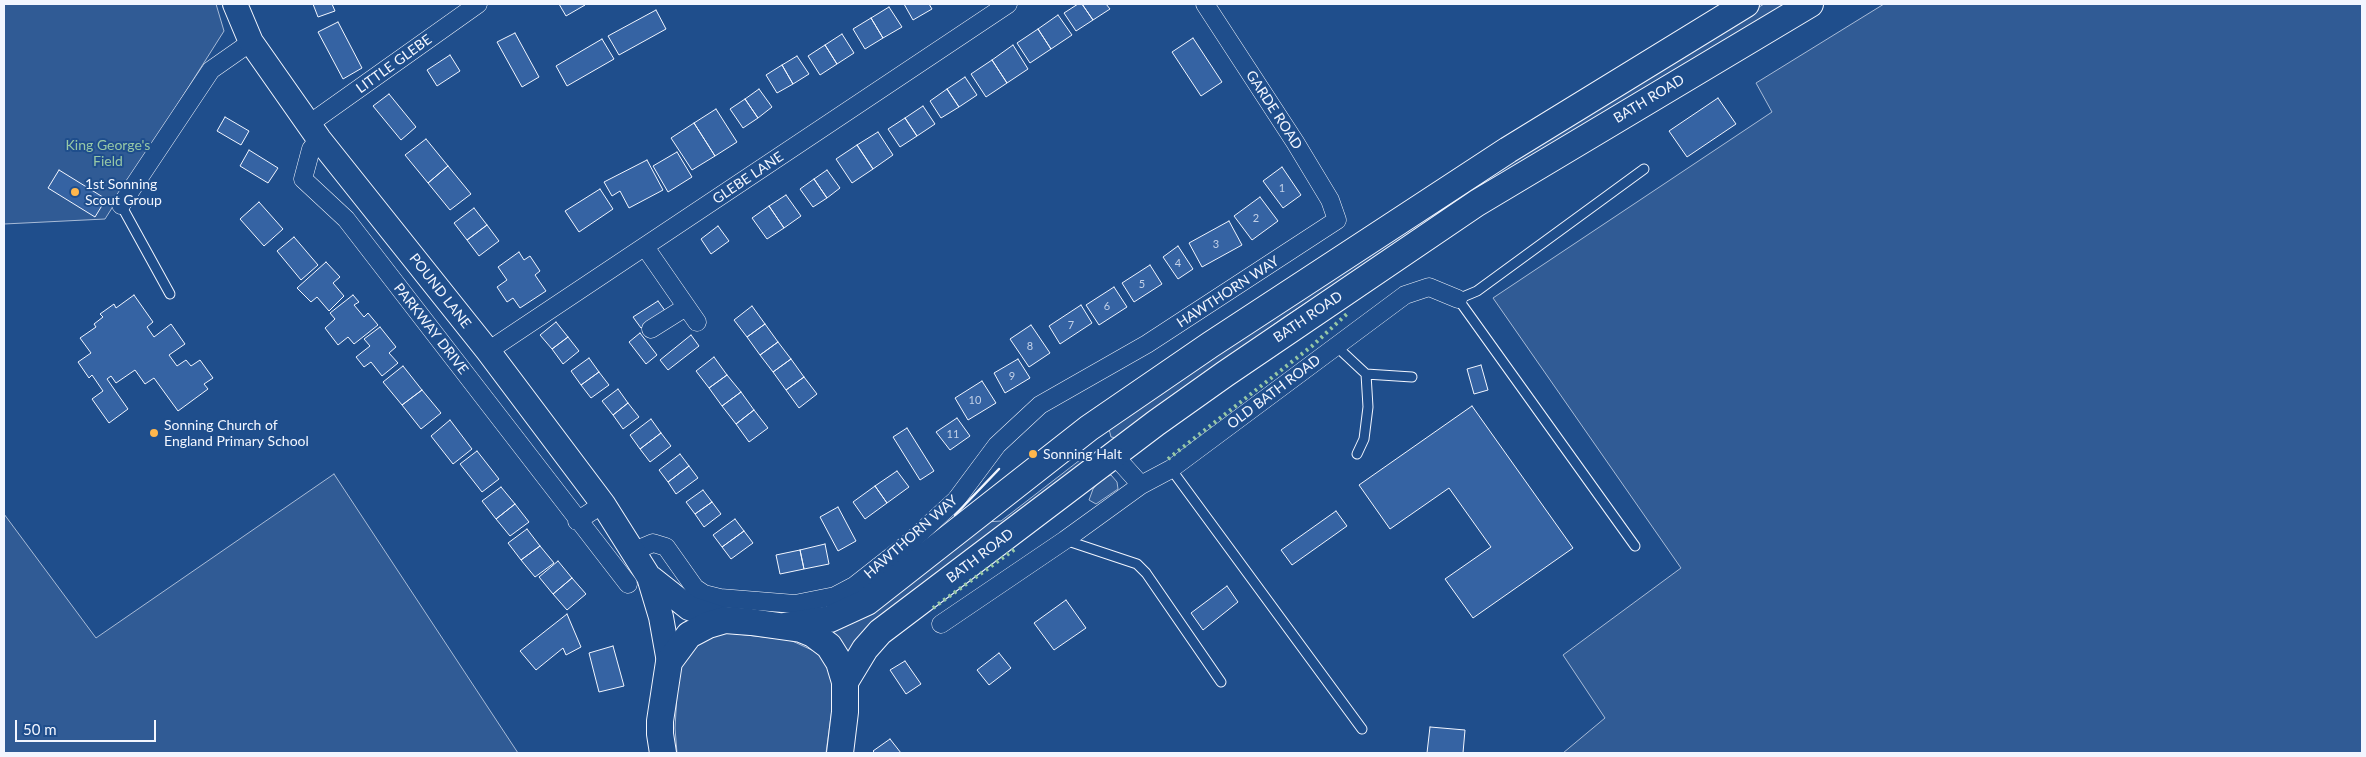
<!DOCTYPE html>
<style>
body{margin:0}
#map{position:relative;width:2366px;height:757px;overflow:hidden;background:#1f4e8c;font-family:Lato,sans-serif}
canvas{display:block}
.frame{position:absolute;inset:0;border:5px solid #f2f6ff;pointer-events:none}
.scale{position:absolute;left:15px;top:720px;width:141px;height:22px;box-sizing:border-box;border:2px solid #f2f6ff;border-top:0;padding-left:6px;font-size:15px;line-height:18px;white-space:nowrap;color:#f2f6ff;-webkit-text-stroke:4px #1f4e8c;paint-order:stroke}
</style>
<div id="map">
<canvas width="2366" height="757"></canvas>
<div class="frame"></div>
<div class="scale">50 m</div>
</div>
<script>
const g = document.querySelector('canvas').getContext('2d');
g.lineJoin = 'round';
function fill(path, color) { g.fillStyle = color; g.fill(path, 'evenodd'); }
const poly = rows => new Path2D(rows.map(r => 'M' + r).join(''));
function strokePath(path, color, width, dash) { g.strokeStyle = color; g.lineWidth = width; g.lineCap = dash ? 'butt' : 'round'; g.setLineDash(dash || []); g.stroke(path); }
function write(font, color, halo, rows, align = 'center') {
  g.font = font + ' Lato,sans-serif'; g.lineWidth = 4; g.setLineDash([]); g.textBaseline = 'middle'; g.strokeStyle = halo; g.fillStyle = color; for (const [text, x, y, turn = 0] of rows) {
    g.save(); g.translate(x, y); g.rotate((+turn || 0) * Math.PI / 180); g.textAlign = isNaN(turn) ? turn : align; if (halo) g.strokeText(text, 0, 0); g.fillText(text, 0, 0); g.restore();
  }
}
const green = poly([
 [4,4,216,4,224,31,105,219,4,224,4,4],
 [1764,4,1791,4,1505,173,1283,318,1117,438,1111,437,1109,429,1331,278,1561,130,1764,4],
 [1884,4,2362,4,2362,753,1563,753,1605,718,1563,655,1681,568,1493,298,1772,112,1756,83,1884,4],
 [1089,453,1093,457,848,652,831,632,986,522,1001,521,1089,453],
 [334,474,518,753,4,753,4,514,96,638,334,474],
 [1111,475,1117,482,1118,489,1096,504,1089,500,1093,489,1101,479,1111,475],
 [728,633,790,640,814,651,821,657,827,666,832,684,832,709,826,753,677,753,675,728,678,678,683,662,693,648,716,635,728,633]
]);
fill(green, '#305b95');
strokePath(green, '#a8bbd7', 1);
const building = poly([
 [313,4,332,4,335,11,318,17,313,4],
 [559,4,584,4,585,5,566,16,559,4],
 [904,4,929,4,932,9,913,20,904,4],
 [1078,4,1082,4,1093,20,1076,31,1064,13,1078,4],
 [1082,4,1106,4,1110,9,1093,20,1082,4],
 [889,7,902,27,883,38,871,18,889,7],
 [656,10,666,29,619,55,608,36,656,10],
 [1058,15,1072,35,1051,49,1038,29,1058,15],
 [871,18,883,38,865,49,853,29,871,18],
 [338,22,362,68,343,79,318,32,338,22],
 [1038,29,1051,49,1030,63,1017,43,1038,29],
 [515,33,539,77,522,87,497,42,515,33],
 [842,34,854,53,837,64,825,45,842,34],
 [1193,38,1222,82,1201,96,1172,52,1193,38],
 [602,39,614,59,567,86,556,66,602,39],
 [825,45,837,64,820,75,808,56,825,45],
 [1013,45,1028,69,1007,83,992,60,1013,45],
 [450,55,460,71,437,86,427,70,450,55],
 [797,56,809,74,793,84,782,65,797,56],
 [992,60,1007,83,986,97,971,74,992,60],
 [782,65,793,84,777,93,766,75,782,65],
 [965,77,977,95,959,107,947,89,965,77],
 [759,89,772,107,758,118,745,99,759,89],
 [947,89,959,107,941,118,930,101,947,89],
 [389,94,416,127,401,140,373,106,389,94],
 [1718,98,1736,124,1687,157,1669,131,1718,98],
 [745,99,758,118,743,128,730,109,745,99],
 [923,106,935,124,917,136,905,118,923,106],
 [716,109,737,142,715,156,694,123,716,109],
 [225,117,249,131,241,145,217,131,225,117],
 [905,118,917,136,900,147,888,129,905,118],
 [694,123,715,156,692,170,671,138,694,123],
 [878,132,893,155,873,169,857,145,878,132],
 [426,139,448,166,428,183,405,155,426,139],
 [857,145,873,169,852,183,836,159,857,145],
 [249,150,278,168,268,183,240,166,249,150],
 [677,152,692,177,668,192,653,166,677,152],
 [647,160,663,190,629,208,620,191,612,196,604,182,647,160],
 [448,166,471,194,450,210,428,183,448,166],
 [1282,167,1301,195,1283,208,1263,181,1282,167],
 [59,170,106,199,95,217,48,188,59,170],
 [827,170,840,188,827,198,814,179,827,170],
 [814,179,827,198,813,207,800,189,814,179],
 [600,189,613,209,579,232,565,211,600,189],
 [786,195,801,216,784,228,769,206,786,195],
 [1260,197,1278,221,1252,240,1234,216,1260,197],
 [259,202,283,229,264,246,240,219,259,202],
 [769,206,784,228,767,239,752,218,769,206],
 [474,208,487,225,467,240,454,223,474,208],
 [1229,221,1242,245,1202,267,1189,243,1229,221],
 [487,225,499,241,479,256,467,240,487,225],
 [718,226,729,241,711,254,701,239,718,226],
 [294,237,318,265,301,280,277,251,294,237],
 [1178,246,1193,269,1178,279,1163,257,1178,246],
 [519,252,524,260,530,256,540,271,535,275,546,291,520,308,513,298,507,302,497,287,507,280,498,267,519,252],
 [326,262,340,277,333,283,344,296,329,311,317,297,311,302,297,288,326,262],
 [1150,265,1162,284,1134,302,1122,283,1150,265],
 [1114,287,1127,307,1099,325,1086,305,1114,287],
 [134,295,153,322,147,327,154,337,171,324,185,344,169,355,177,366,186,360,191,366,200,360,213,378,204,384,208,389,178,411,154,378,145,384,135,370,116,383,111,376,107,379,128,409,109,423,92,399,103,391,92,375,89,378,78,362,91,353,80,338,96,327,94,324,103,317,100,314,114,304,116,308,134,295],
 [353,295,359,302,354,305,364,317,368,313,378,325,354,344,348,337,338,345,325,328,335,319,330,313,353,295],
 [658,301,666,312,641,328,633,317,658,301],
 [1081,305,1092,323,1060,344,1049,326,1081,305],
 [752,306,765,324,747,337,734,320,752,306],
 [556,322,568,337,552,349,540,335,556,322],
 [765,324,778,342,760,355,747,337,765,324],
 [1031,325,1050,353,1029,367,1010,339,1031,325],
 [380,327,396,347,389,353,398,363,382,376,371,362,364,367,356,357,370,346,364,339,380,327],
 [640,333,657,355,646,364,629,342,640,333],
 [691,335,699,346,668,370,660,360,691,335],
 [568,337,579,351,563,364,552,349,568,337],
 [778,342,791,359,773,372,760,355,778,342],
 [714,357,727,375,709,388,696,371,714,357],
 [589,358,599,372,581,385,571,371,589,358],
 [791,359,804,377,786,390,773,372,791,359],
 [1018,359,1030,378,1005,393,994,373,1018,359],
 [1481,365,1488,390,1474,394,1467,369,1481,365],
 [403,366,422,390,402,405,383,382,403,366],
 [599,372,609,385,591,398,581,385,599,372],
 [727,375,741,392,722,406,709,388,727,375],
 [804,377,817,394,799,408,786,390,804,377],
 [982,381,996,403,968,420,955,398,982,381],
 [618,389,628,403,613,415,602,401,618,389],
 [422,390,441,413,421,429,402,405,422,390],
 [741,392,754,410,736,424,722,406,741,392],
 [628,403,639,417,623,429,613,415,628,403],
 [1472,406,1573,548,1473,618,1445,579,1491,547,1449,488,1390,529,1359,485,1472,406],
 [754,410,768,428,749,442,736,424,754,410],
 [957,418,970,436,950,450,936,432,957,418],
 [651,419,661,433,640,449,630,435,651,419],
 [450,420,472,449,453,464,431,436,450,420],
 [907,428,934,471,920,480,893,437,907,428],
 [661,433,671,446,650,462,640,449,661,433],
 [477,451,499,479,482,492,460,464,477,451],
 [680,454,689,466,668,482,659,470,680,454],
 [689,466,698,478,676,494,668,482,689,466],
 [897,471,909,487,887,503,875,486,897,471],
 [875,486,887,503,865,519,853,502,875,486],
 [501,487,515,504,496,519,482,501,501,487],
 [703,490,712,502,695,514,686,502,703,490],
 [712,502,721,514,704,527,695,514,712,502],
 [515,504,529,522,510,536,496,519,515,504],
 [838,507,856,541,838,551,820,517,838,507],
 [1336,511,1347,526,1292,565,1281,550,1336,511],
 [735,519,744,531,722,547,713,535,735,519],
 [527,529,540,546,521,560,508,543,527,529],
 [744,531,753,543,731,559,722,547,744,531],
 [825,544,829,564,804,569,800,550,825,544],
 [540,546,554,563,535,577,521,560,540,546],
 [800,550,804,569,780,574,776,555,800,550],
 [558,561,572,578,553,594,539,577,558,561],
 [572,578,586,594,567,610,553,594,572,578],
 [1227,586,1238,602,1203,630,1191,613,1227,586],
 [1066,600,1086,628,1054,650,1034,623,1066,600],
 [567,614,581,647,566,655,563,648,536,670,520,651,567,614],
 [613,646,624,686,599,692,589,653,613,646],
 [999,653,1011,668,989,685,977,670,999,653],
 [905,661,921,684,906,694,890,670,905,661],
 [1430,727,1465,730,1463,753,1465,753,1427,753,1430,727],
 [890,739,901,753,875,753,873,751,890,739]
]);
fill(building, '#3563a3');
strokePath(building, '#f2f6ff', 1);
const lane = poly([
 [121,205,170,294],
 [1336,346,1366,374,1412,377],
 [1357,454,1364,439,1368,407,1366,374],
 [1171,469,1362,729],
 [1065,540,1137,564,1146,573,1221,682],
 [1635,546,1458,299,1477,291,1644,169]
]);
const street = poly([
 [309,124,478,4],
 [319,139,311,149,303,179,346,219,628,584],
 [121,205,211,70,251,42],
 [645,247,697,322],
 [651,329,686,307],
 [488,351,1008,4],
 [1114,455,1141,485],
 [577,521,603,504],
 [634,551,653,543,666,547,695,588,704,594,720,598,795,604,835,596,854,586,910,542,956,500,997,445,1040,405,1147,344,1337,220,1330,200,1295,142,1205,4],
 [941,624,1065,540,1141,485,1171,469,1405,295,1429,287,1458,299]
]);
const secondary = poly([
 [235,4,251,42,319,139,488,351,603,504,649,577,661,617,669,662],
 [651,578,689,608,725,620]
]);
const primary = poly([
 [784,626,830,619,867,602,1089,428,1210,345,1508,150,1746,4],
 [845,682,865,649,880,632,1156,423,1225,374,1477,203,1810,4],
 [663,753,660,734,660,721,669,662,689,635,708,625,725,620,751,622,801,629,813,634,829,646,839,662,845,682,845,712,840,753]
]);
strokePath(lane, '#f2f6ff', 11);
strokePath(street, '#f2f6ff', 19);
strokePath(secondary, '#f2f6ff', 26);
strokePath(primary, '#f2f6ff', 28);
strokePath(lane, '#1f4e8c', 9);
strokePath(street, '#1f4e8c', 18);
strokePath(secondary, '#1f4e8c', 24);
strokePath(primary, '#1f4e8c', 26);
strokePath(poly([
 [1168,459,1312,346,1349,312],
 [933,608,1015,549]
]), '#97c8a6', 4, [2.5, 4]);
strokePath(poly([
 [955,515,999,469]
]), '#f2f6ff', 2.5);
for (const [x, y, r, color] of [
 [75,192,5,"#ffb74d"],
 [154,433,5,"#ffb74d"],
 [1033,454,5,"#ffb74d"]
]) { const dot = new Path2D(); dot.arc(x, y, r, 0, 2 * Math.PI); g.fillStyle = color; g.fill(dot); strokePath(dot, '#1f4e8c', 2); }
write('11px', '#c3d1e8', null, [
 ["1",1282,188],
 ["2",1256,218],
 ["3",1216,244],
 ["4",1178,263],
 ["5",1142,284],
 ["6",1107,306],
 ["7",1071,325],
 ["8",1030,346],
 ["9",1012,376],
 ["10",975,400],
 ["11",953,434]
]);
write('14px', '#f2f6ff', '#1f4e8c', [
 ["LITTLE GLEBE",394,64,-36],
 ["BATH ROAD",1649,99,-31],
 ["GARDE ROAD",1274,110,57],
 ["GLEBE LANE",748,178,-34],
 ["POUND LANE",440,291,52],
 ["HAWTHORN WAY",1228,292,-33],
 ["BATH ROAD",1308,317,-34],
 ["PARKWAY DRIVE",431,329,52],
 ["OLD BATH ROAD",1274,392,-37],
 ["HAWTHORN WAY",911,537,-41],
 ["BATH ROAD",980,556,-37]
]);
write('14px', '#97c8a6', '#1f4e8c', [
 ["King George's",108,145],
 ["Field",108,161]
]);
write('14px', '#f2f6ff', '#1f4e8c', [
 ["1st Sonning",85,184],
 ["Scout Group",85,200],
 ["Sonning Church of",164,425],
 ["England Primary School",164,441],
 ["Sonning Halt",1043,454]
], 'left');
</script>
